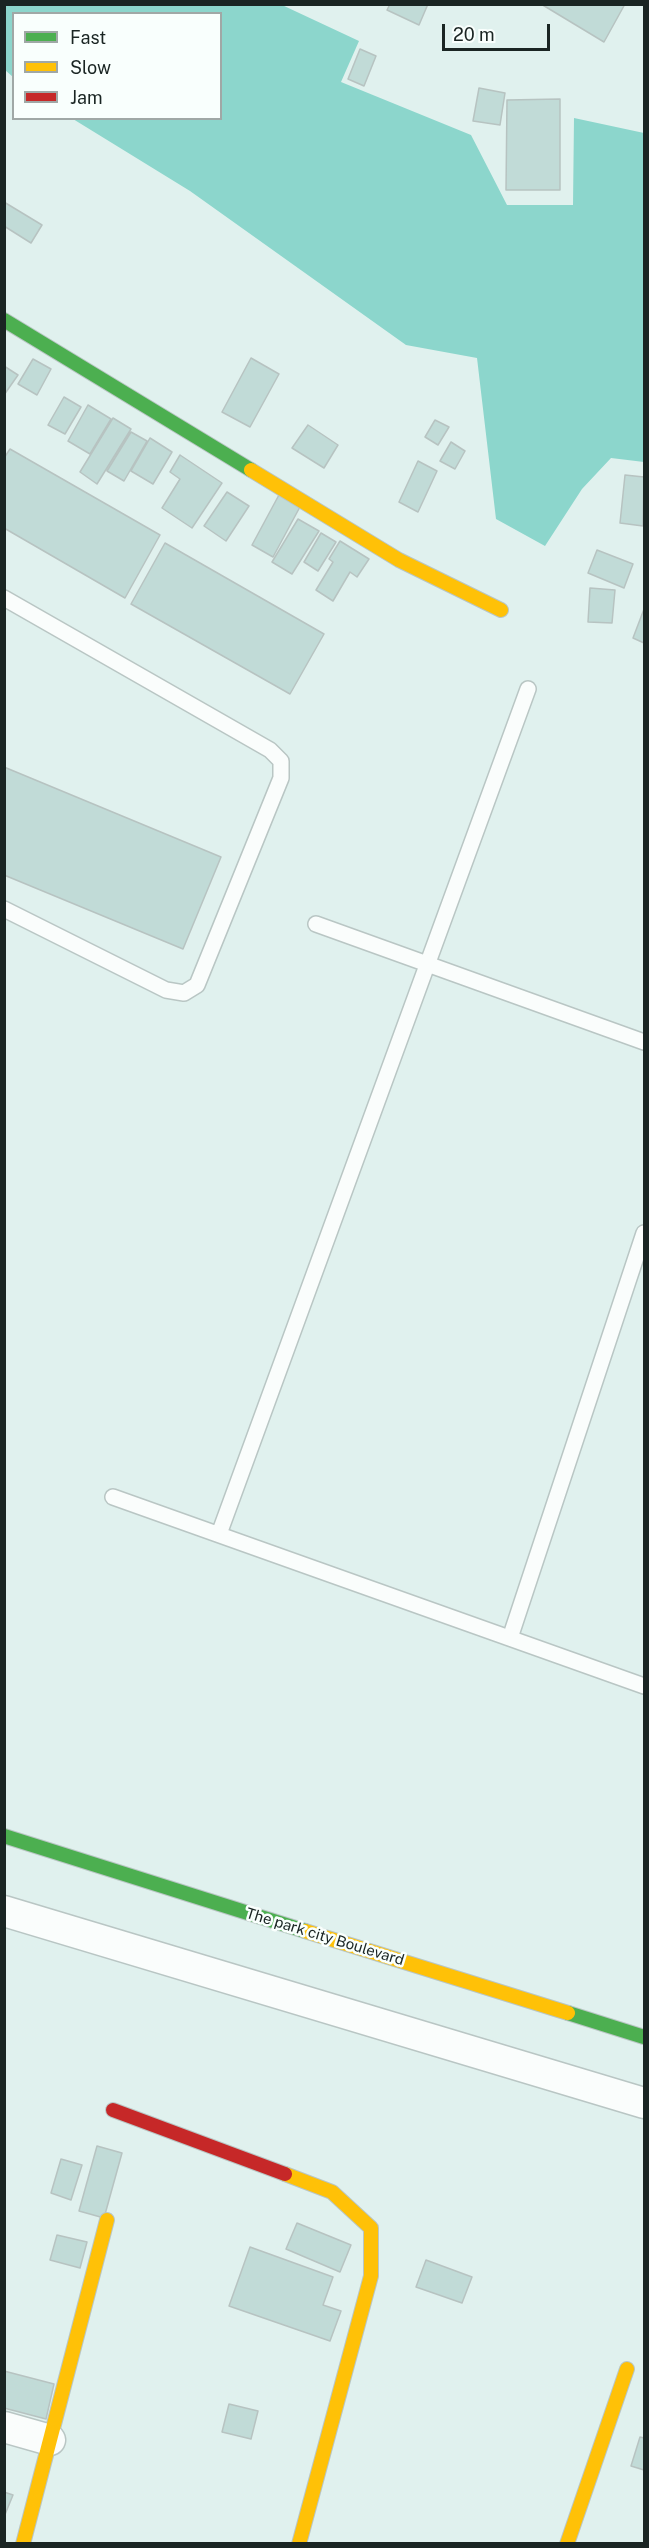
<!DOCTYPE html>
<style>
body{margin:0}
#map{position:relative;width:649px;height:2548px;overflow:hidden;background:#e0f1ee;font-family:"Public Sans",sans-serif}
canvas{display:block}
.frame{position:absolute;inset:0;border:6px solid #1a2523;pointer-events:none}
.legend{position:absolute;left:12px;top:12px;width:210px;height:108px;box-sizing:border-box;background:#f9fffd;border:2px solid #a0a8a6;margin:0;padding:8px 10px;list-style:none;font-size:18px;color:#1a2523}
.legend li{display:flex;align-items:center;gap:12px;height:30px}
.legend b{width:30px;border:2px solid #a0a8a6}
.scale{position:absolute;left:442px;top:24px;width:108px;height:27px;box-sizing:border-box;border:3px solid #1a2523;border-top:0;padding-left:8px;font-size:18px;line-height:21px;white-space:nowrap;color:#1a2523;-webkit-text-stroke:4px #f9fffd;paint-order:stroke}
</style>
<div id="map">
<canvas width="649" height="2548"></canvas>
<div class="frame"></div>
<ul class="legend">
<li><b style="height:8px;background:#4caf50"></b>Fast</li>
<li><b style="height:8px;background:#ffc107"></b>Slow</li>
<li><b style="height:8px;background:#c62828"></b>Jam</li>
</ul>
<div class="scale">20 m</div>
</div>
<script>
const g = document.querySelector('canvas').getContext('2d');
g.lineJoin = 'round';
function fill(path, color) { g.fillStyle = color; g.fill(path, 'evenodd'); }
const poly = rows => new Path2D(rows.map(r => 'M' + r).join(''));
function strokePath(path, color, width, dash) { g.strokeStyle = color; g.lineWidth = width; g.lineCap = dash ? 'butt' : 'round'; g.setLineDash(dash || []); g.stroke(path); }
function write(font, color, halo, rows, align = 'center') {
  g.font = font + ' "Public Sans",sans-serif'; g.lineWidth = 5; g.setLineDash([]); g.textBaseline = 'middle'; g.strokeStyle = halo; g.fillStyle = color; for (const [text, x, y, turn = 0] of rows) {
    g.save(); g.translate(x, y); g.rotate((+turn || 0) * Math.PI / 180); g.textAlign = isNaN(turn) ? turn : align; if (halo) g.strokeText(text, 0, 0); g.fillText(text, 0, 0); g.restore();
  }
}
fill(poly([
 [4,5,282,5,359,41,341,82,471,135,507,205,573,205,574,118,644,133,644,462,611,458,582,489,545,546,496,519,477,358,406,345,190,191,73,119,220,118,220,14,14,14,13,77,5,70]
]), '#8cd6cc');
const building = poly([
 [390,4,428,4,419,25,387,10,390,4],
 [541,4,625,4,604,42,541,4],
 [360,49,376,56,364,86,348,79,360,49],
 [479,88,505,93,500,125,473,121,479,88],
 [560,99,560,190,506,190,507,100,560,99],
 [4,202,42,225,31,243,4,226,4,202],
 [251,358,279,374,250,427,222,412,251,358],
 [33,359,51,369,37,395,18,384,33,359],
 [4,366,18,375,4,395,4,366],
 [64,397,81,407,65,434,48,425,64,397],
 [88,405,111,419,90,454,68,441,88,405],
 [113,418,131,429,97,484,80,472,113,418],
 [435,420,449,427,438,445,425,437,435,420],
 [308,425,338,445,324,468,292,448,308,425],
 [131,432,147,441,124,481,107,471,131,432],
 [150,438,172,452,153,484,131,471,150,438],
 [451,442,465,451,455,469,440,461,451,442],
 [10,449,160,535,125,598,4,528,4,458,10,449],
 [180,455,222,483,192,528,162,508,180,479,170,472,180,455],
 [418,461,437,471,418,512,399,502,418,461],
 [625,475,644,477,643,526,620,523,625,475],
 [227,492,249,506,226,541,204,526,227,492],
 [280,493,301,505,273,557,252,545,280,493],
 [298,519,319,531,292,574,272,562,298,519],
 [321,533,336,542,318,571,304,562,321,533],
 [340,541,369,559,357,577,350,572,333,601,316,590,333,562,329,559,340,541],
 [165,543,324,634,290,694,131,604,165,543],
 [597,550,633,564,624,588,588,573,597,550],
 [590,588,615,590,612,623,588,622,590,588],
 [644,609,644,643,633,638,644,609],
 [4,767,221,857,183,949,4,875,4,767],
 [97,2146,122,2153,104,2218,79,2211,97,2146],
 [61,2159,82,2165,71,2200,51,2193,61,2159],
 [297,2223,351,2245,340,2272,286,2249,297,2223],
 [57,2235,87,2242,80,2268,50,2260,57,2235],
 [250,2247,333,2277,323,2305,341,2311,330,2341,229,2306,250,2247],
 [426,2260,472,2277,462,2303,416,2287,426,2260],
 [4,2371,54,2384,46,2419,4,2408,4,2371],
 [229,2404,258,2411,251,2439,222,2432,229,2404],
 [640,2437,644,2438,644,2470,631,2466,640,2437],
 [4,2492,13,2495,4,2517,4,2492]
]);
fill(building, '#c1dbd7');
strokePath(building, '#b7c3c1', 1.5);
const lane = poly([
 [4,598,270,750,281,761,281,778,197,985,184,993,166,990,4,909],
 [316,924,644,1042],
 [113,1497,644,1686],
 [219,1534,528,689],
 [510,1638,644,1233]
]);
const street = poly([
 [4,1911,644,2103],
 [4,2427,50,2440]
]);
const fast = poly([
 [4,320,251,470],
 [4,1836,305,1931],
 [568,2013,644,2037]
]);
const slow = poly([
 [251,470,399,560,501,610],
 [305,1931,568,2013],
 [285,2174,332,2192,371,2228,371,2276,299,2544],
 [23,2544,107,2220],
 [567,2544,627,2369]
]);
const jam = poly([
 [113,2110,285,2174]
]);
strokePath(lane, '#b9c6c4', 18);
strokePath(street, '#b9c6c4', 33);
strokePath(fast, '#b9c6c4', 16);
strokePath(slow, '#b9c6c4', 16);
strokePath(jam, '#b9c6c4', 16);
strokePath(lane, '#fafdfc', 15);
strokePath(street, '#fafdfc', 30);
strokePath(fast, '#4caf50', 14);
strokePath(slow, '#ffc107', 14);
strokePath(jam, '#c62828', 14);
write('15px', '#1a2523', '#f9fffd', [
 ["The park city Boulevard",325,1937,17]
]);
</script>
